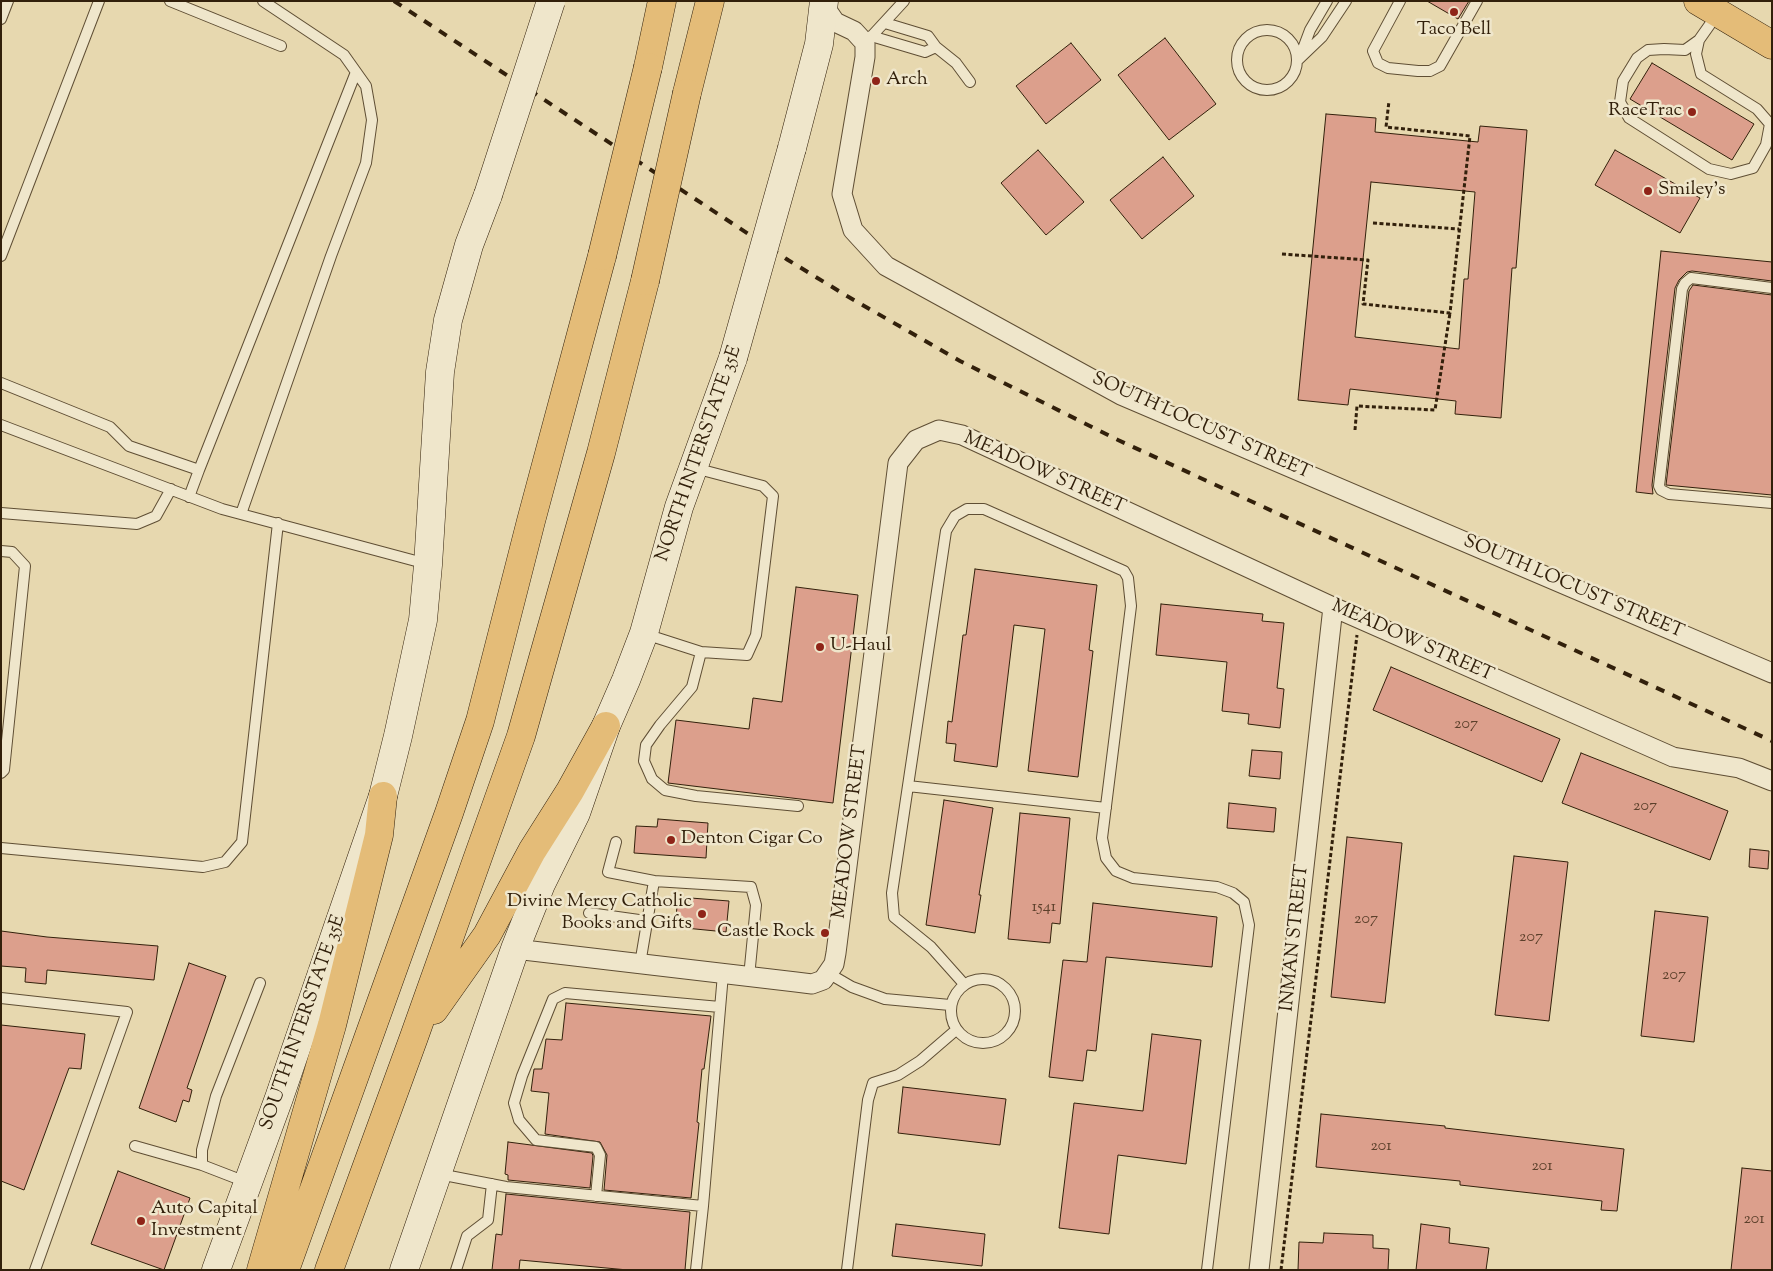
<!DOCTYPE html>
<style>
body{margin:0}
#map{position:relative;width:1773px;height:1271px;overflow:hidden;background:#e7d8af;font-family:"Sorts Mill Goudy",serif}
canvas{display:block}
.frame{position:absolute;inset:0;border:2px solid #32200b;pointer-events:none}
</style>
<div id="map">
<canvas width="1773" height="1271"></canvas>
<div class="frame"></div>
</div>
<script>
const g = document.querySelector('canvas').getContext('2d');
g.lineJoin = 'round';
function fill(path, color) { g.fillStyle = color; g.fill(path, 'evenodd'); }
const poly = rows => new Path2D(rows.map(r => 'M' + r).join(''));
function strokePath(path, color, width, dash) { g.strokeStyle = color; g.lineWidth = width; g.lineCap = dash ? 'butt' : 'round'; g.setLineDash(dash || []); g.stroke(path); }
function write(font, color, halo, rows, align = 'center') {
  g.font = font + ' "Sorts Mill Goudy",serif'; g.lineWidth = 5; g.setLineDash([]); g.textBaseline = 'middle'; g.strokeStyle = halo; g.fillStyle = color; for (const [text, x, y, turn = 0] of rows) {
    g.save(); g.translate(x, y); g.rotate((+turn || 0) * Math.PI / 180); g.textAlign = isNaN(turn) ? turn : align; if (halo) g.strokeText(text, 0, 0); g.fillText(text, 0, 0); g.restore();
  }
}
const building = poly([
 [1427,1,1469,1,1458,19,1427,1],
 [1165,38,1216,104,1169,140,1118,75,1165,38],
 [1071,43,1101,80,1046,124,1016,86,1071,43],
 [1652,63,1754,124,1732,160,1630,99,1652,63],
 [1326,114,1376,118,1375,132,1478,142,1480,126,1527,130,1516,268,1512,268,1501,418,1455,414,1456,401,1350,389,1348,405,1298,400,1326,114],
 [1371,182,1475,192,1468,279,1464,279,1459,349,1355,337,1371,182],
 [1038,150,1084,202,1046,235,1001,183,1038,150],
 [1615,150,1700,198,1680,233,1595,185,1615,150],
 [1163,157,1194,196,1142,239,1110,200,1163,157],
 [1661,251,1772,262,1772,281,1692,271,1687,272,1679,280,1675,288,1652,485,1653,494,1636,492,1661,251],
 [1693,285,1772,295,1772,495,1666,485,1689,291,1693,285],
 [975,569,1097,585,1089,650,1093,651,1078,777,1028,771,1045,629,1014,625,997,767,954,761,956,744,946,743,948,721,952,722,963,635,966,635,975,569],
 [796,587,858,595,833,803,668,783,676,720,749,729,753,698,782,702,796,587],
 [1161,604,1263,614,1262,621,1284,623,1277,688,1284,689,1280,728,1248,724,1249,714,1222,711,1227,662,1156,655,1161,604],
 [1391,667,1560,739,1542,782,1373,710,1391,667],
 [1252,750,1282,752,1280,779,1249,776,1252,750],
 [1581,753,1728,811,1710,860,1562,803,1581,753],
 [944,800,993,808,979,895,981,895,975,933,926,925,944,800],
 [1229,803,1276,808,1274,832,1227,828,1229,803],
 [1020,813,1070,818,1060,924,1052,923,1050,943,1008,939,1020,813],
 [658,819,708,823,706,858,634,853,636,826,657,827,658,819],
 [1347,837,1402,843,1385,1003,1331,997,1347,837],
 [1750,849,1769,851,1768,869,1749,867,1750,849],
 [1514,856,1568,862,1549,1021,1495,1015,1514,856],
 [678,897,729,901,726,932,675,927,678,897],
 [1093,903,1217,917,1212,967,1106,957,1096,1051,1087,1050,1083,1081,1049,1077,1063,960,1087,962,1093,903],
 [1655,911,1708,917,1694,1042,1641,1036,1655,911],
 [1,931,47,937,158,946,154,980,47,970,46,984,25,982,26,968,1,966,1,931],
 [189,963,226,976,187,1088,192,1090,189,1102,183,1100,176,1122,139,1108,189,963],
 [566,1003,711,1016,704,1069,702,1069,697,1122,699,1123,691,1198,604,1190,607,1155,600,1142,545,1134,549,1093,531,1091,534,1069,542,1069,546,1039,562,1040,566,1003],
 [1,1025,85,1034,81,1069,69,1068,24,1190,1,1181,1,1025],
 [1152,1034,1201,1040,1186,1164,1118,1155,1109,1234,1059,1228,1074,1103,1143,1111,1152,1034],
 [903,1087,1006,1099,1000,1145,898,1133,903,1087],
 [1321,1114,1445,1126,1445,1128,1624,1149,1617,1211,1601,1210,1602,1201,1460,1185,1460,1181,1316,1167,1321,1114],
 [508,1142,592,1153,593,1156,590,1188,508,1180,508,1175,505,1174,508,1142],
 [1742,1168,1772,1171,1772,1270,1731,1270,1742,1168],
 [118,1171,190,1198,164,1270,91,1244,118,1171],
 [506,1194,690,1212,685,1270,628,1270,520,1260,519,1270,492,1270,496,1234,502,1235,506,1194],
 [896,1224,985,1234,982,1266,892,1256,896,1224],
 [1421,1224,1450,1228,1449,1243,1489,1248,1486,1270,1416,1270,1421,1224],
 [1324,1233,1373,1235,1373,1248,1389,1249,1388,1270,1298,1270,1299,1242,1323,1243,1324,1233]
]);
fill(building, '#dc9f8c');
strokePath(building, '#32200b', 1);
const lane = poly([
 [170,1,281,46],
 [1400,1,1373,51,1378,63,1388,68,1418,71,1430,71,1440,66,1477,1],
 [1,19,8,1],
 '1237 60a30 30 0 1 1 60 0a30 30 0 1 1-60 0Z',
 [871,36,925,52,936,47,928,36,885,23],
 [869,39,904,1],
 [1699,40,1696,54,1701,74,1757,109,1770,124,1766,145,1753,168,1731,174,1709,169,1629,118,1620,102,1623,81,1637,58,1648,50,1664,49,1685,50,1699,40,1718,13],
 [936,47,956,63,970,82],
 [1301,54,1310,30,1327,1],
 [1298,60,1322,37,1346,1],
 [1,256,99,1],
 [1772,288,1691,278,1685,283,1682,289,1659,486,1661,490,1669,494,1772,503],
 [1,383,110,427,129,446,199,470,189,497],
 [1,425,222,509,427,564],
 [199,470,356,72],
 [1,513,137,524,156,516,171,489],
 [241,514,331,256,366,163,372,120,366,86,344,55,263,1],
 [1,551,12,552,25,566,4,770,1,773],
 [645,634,701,652,747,655,756,635,773,496,763,486,702,470,695,465],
 [701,652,692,687,660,725,646,745,644,761,652,779,665,790,696,796,798,806],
 [908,786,1106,808],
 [616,842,608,872,654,881],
 [1,848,203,867,225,862,242,842,278,523],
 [589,913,646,921],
 [640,964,654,881,751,887,756,905,749,977],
 [828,973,852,987,885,999,950,1005],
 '951 1011a32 32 0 1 1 64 0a32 32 0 1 1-64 0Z',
 [964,984,931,947,894,917,892,893,946,531,955,516,967,509,984,509,1124,571,1128,578,1131,606,1102,838,1106,858,1116,871,1133,878,1217,887,1233,893,1244,902,1249,925,1207,1270],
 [1,998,127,1012,35,1270],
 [135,1146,202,1165],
 [439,1174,506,1187,703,1206,723,974],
 [246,1182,202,1165,202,1150,216,1096,260,983],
 [596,1196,600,1155,596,1147,536,1140,519,1120,514,1103,522,1076,553,999,565,993,720,1007],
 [456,1270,467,1236,488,1220,492,1184],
 [696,1270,703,1206],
 [847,1270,868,1100,873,1083,898,1075,920,1061,956,1030]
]);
const street = poly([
 [824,6,835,22,854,31,865,43,865,57,842,194,853,230,886,266,1121,395,1772,673],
 [515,949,796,982,812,984,823,980,834,964,836,953,898,463,916,440,939,430,962,435,1333,607,1673,757,1739,768,1772,781],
 [1259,1270,1333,607]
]);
const secondary = poly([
 [792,148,819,44,824,1],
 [216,1270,279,1098,383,796,398,736,423,620,428,565,440,372,448,320,469,245,488,195],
 [404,1270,515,949,541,884,576,813,606,726,626,680,644,633,679,507,733,358]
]);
const primary = poly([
 [1698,1,1772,45]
]);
const highway = poly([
 [648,67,662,1],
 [687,93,710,1],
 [434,1010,487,935,532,851,570,791,606,726],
 [261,1270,332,1025,379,835,383,796],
 [285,1270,449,813,480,721,531,521,602,256],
 [329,1270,414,1037,521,736,601,453,645,281]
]);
strokePath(lane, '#5f4e34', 12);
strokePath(street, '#5f4e34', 21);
strokePath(secondary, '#32200b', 29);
strokePath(primary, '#32200b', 29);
strokePath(highway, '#32200b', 29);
strokePath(poly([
 [1373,223,1459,229],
 [1282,254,1368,260,1363,304,1450,313,1470,136,1386,127,1389,101],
 [1355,430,1357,406,1435,410,1450,313],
 [1281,1270,1357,635]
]), '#32200b', 3, [4, 2.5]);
strokePath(lane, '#efe6cb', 10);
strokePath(street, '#efe6cb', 19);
strokePath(secondary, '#efe6cb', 28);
strokePath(primary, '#e4bc78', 28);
strokePath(highway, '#e4bc78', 28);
strokePath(poly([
 [394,1,788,260,847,296,960,361,1118,440,1772,741]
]), '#32200b', 4, [9, 9]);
const secondaryBridge = poly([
 [488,195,551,1],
 [733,358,792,148]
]);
const highwayBridge = poly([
 [602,256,648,67],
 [645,281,687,93]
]);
strokePath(secondaryBridge, '#32200b', 29, []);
strokePath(highwayBridge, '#32200b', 29, []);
strokePath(secondaryBridge, '#efe6cb', 28);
strokePath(highwayBridge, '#e4bc78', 28);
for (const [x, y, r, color] of [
 [1454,12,5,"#8f2418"],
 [876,81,5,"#8f2418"],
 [1692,112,5,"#8f2418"],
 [1648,191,5,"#8f2418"],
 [820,647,5,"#8f2418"],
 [671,840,5,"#8f2418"],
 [702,914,5,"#8f2418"],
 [825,933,5,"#8f2418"],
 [141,1221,5,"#8f2418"]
]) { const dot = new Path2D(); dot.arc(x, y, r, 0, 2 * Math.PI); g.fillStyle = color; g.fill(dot); strokePath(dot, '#efe6cb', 2); }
write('16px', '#5c402b', null, [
 ["207",1466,725],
 ["207",1645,807],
 ["1541",1044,908],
 ["207",1366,920],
 ["207",1531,938],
 ["207",1674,976],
 ["201",1381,1147],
 ["201",1542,1167],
 ["201",1754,1220]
]);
write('19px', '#32200b', '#efe6cb', [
 ["Taco Bell",1454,31,"center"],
 ["Arch",886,81],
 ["RaceTrac",1682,112,"right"],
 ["Smiley's",1658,191],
 ["U-Haul",830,647],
 ["Denton Cigar Co",681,840],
 ["Divine Mercy Catholic",692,903,"right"],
 ["Books and Gifts",692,925,"right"],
 ["Castle Rock",815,933,"right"],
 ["Auto Capital",151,1210],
 ["Investment",151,1232]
], 'left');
write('19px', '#32200b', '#efe6cb', [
 ["SOUTH LOCUST STREET",1201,427,24],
 ["NORTH INTERSTATE 35E",700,454,-71],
 ["MEADOW STREET",1044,474,24],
 ["SOUTH LOCUST STREET",1573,588,23],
 ["MEADOW STREET",1412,642,24],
 ["MEADOW STREET",851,832,-83],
 ["INMAN STREET",1296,938,-84],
 ["SOUTH INTERSTATE 35E",304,1023,-71]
]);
</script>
